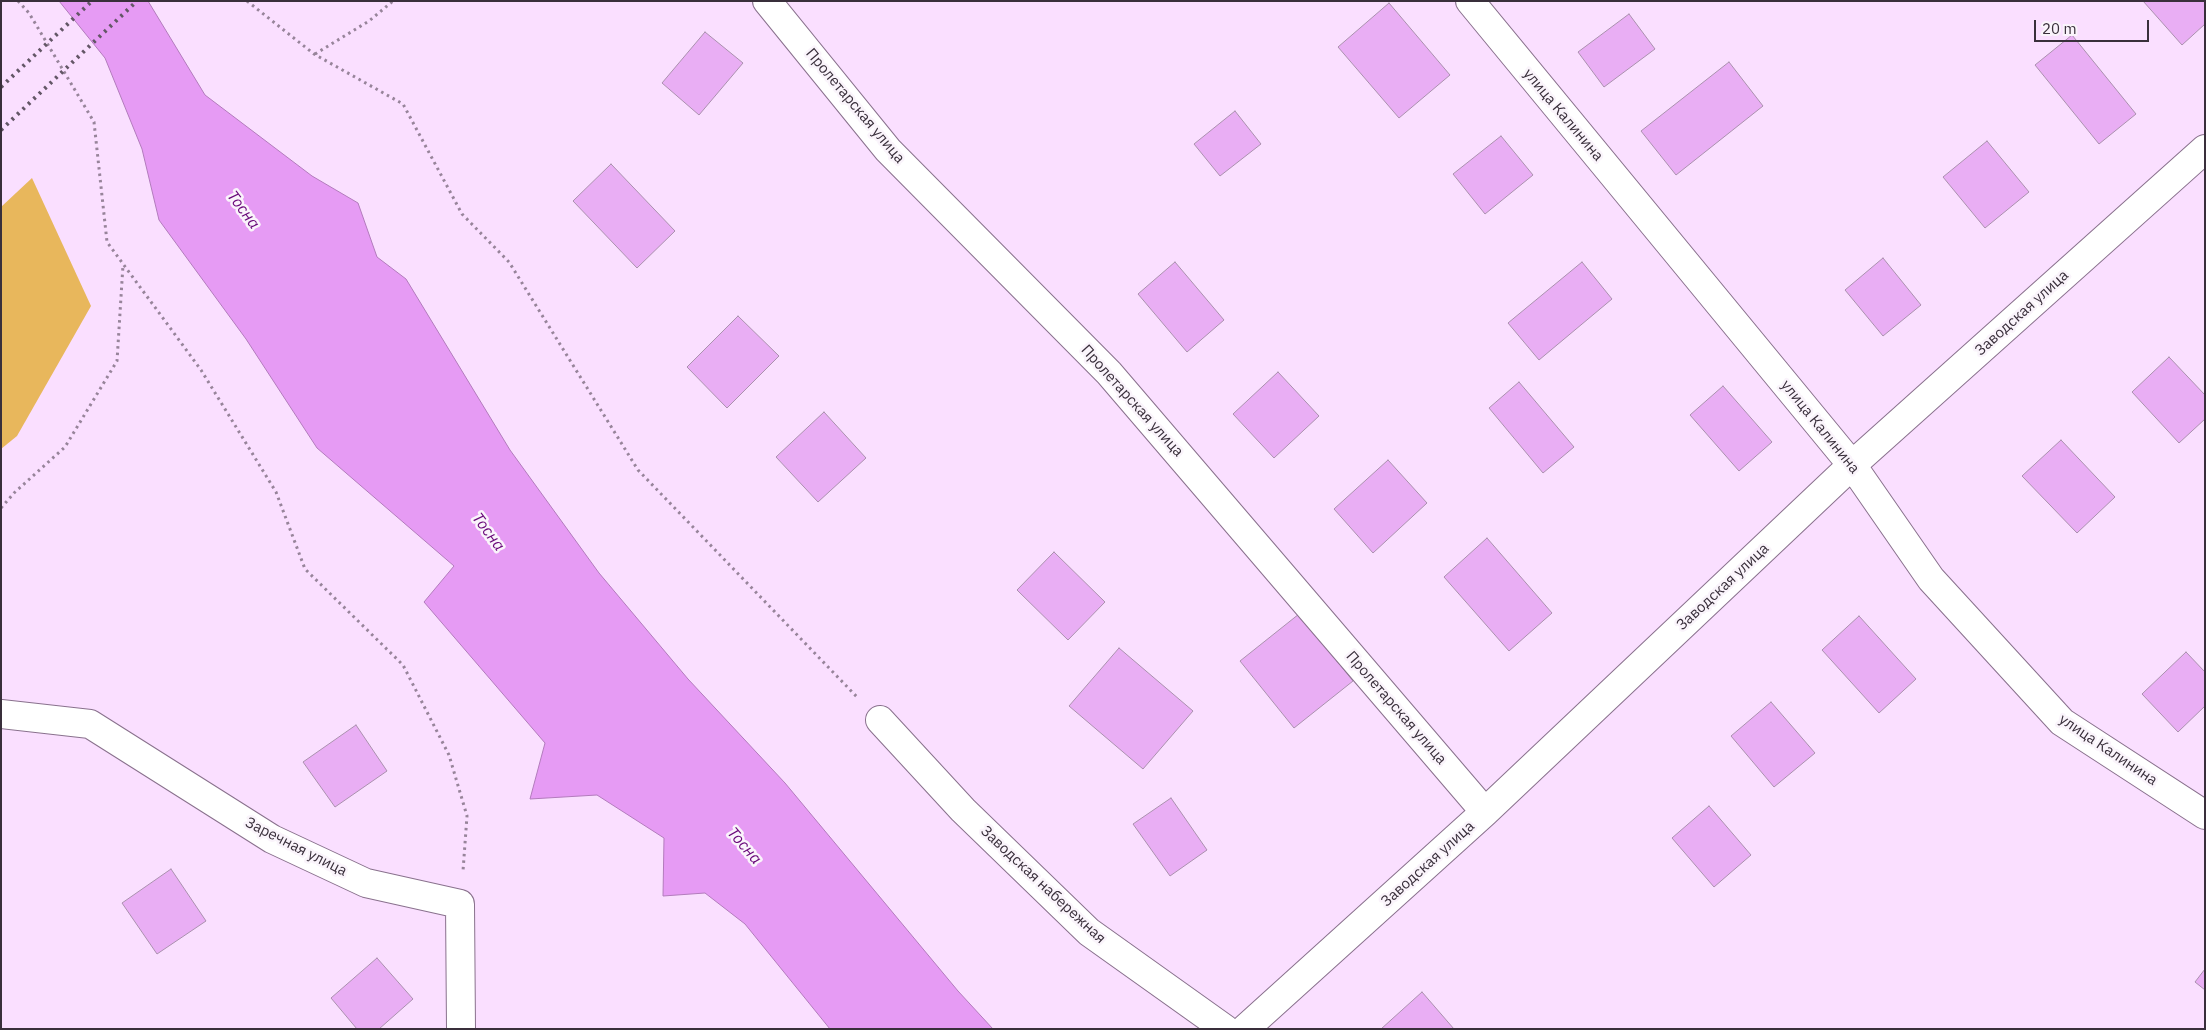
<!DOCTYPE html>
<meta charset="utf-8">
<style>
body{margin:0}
#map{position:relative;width:2206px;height:1030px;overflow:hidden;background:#fadfff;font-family:"IBM Plex Sans",sans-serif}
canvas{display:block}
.frame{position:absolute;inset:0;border:2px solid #392f3b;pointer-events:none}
.scale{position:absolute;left:2034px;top:20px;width:115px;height:22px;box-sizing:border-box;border:2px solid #392f3b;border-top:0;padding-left:6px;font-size:15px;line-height:18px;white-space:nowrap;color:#392f3b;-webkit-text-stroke:4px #faf4fb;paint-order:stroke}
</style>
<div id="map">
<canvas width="2206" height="1030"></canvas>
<div class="frame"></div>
<div class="scale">20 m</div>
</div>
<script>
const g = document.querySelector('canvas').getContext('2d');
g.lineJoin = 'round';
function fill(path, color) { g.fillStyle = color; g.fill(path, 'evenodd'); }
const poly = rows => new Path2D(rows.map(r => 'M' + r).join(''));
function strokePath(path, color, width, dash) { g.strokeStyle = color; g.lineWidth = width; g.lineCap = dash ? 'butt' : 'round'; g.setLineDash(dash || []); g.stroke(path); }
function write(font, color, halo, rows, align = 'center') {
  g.font = font + ' "IBM Plex Sans",sans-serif'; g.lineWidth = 5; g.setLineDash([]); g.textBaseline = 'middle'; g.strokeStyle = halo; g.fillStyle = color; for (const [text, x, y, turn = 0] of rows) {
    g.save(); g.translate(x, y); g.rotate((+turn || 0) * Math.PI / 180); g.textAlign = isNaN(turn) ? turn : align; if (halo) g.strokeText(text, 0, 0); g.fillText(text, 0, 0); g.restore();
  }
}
fill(poly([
 [32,178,91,306,17,436,1,449,1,207]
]), '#e8b75c');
const water = poly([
 [59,1,148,1,205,95,312,176,358,203,377,257,406,279,510,450,599,573,688,679,785,783,958,991,993,1029,830,1029,745,924,705,893,663,896,664,838,597,795,530,799,545,743,424,602,454,566,317,448,246,339,159,220,142,149,105,58,59,1]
]);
fill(water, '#e69bf4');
strokePath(water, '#b27bbc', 1);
const building = poly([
 [2143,1,2205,1,2205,24,2182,45,2143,1],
 [1389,3,1450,75,1399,118,1338,47,1389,3],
 [1629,14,1655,49,1604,87,1578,52,1629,14],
 [705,32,743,63,699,115,662,83,705,32],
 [2072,35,2136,114,2099,144,2035,65,2072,35],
 [1729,62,1763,106,1676,175,1641,131,1729,62],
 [1235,111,1261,144,1220,176,1194,144,1235,111],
 [1501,136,1533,175,1485,214,1453,174,1501,136],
 [1987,141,2029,192,1985,228,1943,177,1987,141],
 [611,164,675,231,637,268,573,201,611,164],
 [1883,258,1921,305,1883,336,1845,290,1883,258],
 [1175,262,1224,320,1187,352,1138,294,1175,262],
 [1582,262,1612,299,1539,360,1508,323,1582,262],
 [738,316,779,356,727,408,687,367,738,316],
 [2169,357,2205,395,2205,419,2179,443,2132,392,2169,357],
 [1278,372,1319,416,1274,458,1233,414,1278,372],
 [1519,382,1574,447,1543,473,1489,408,1519,382],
 [1723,386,1772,442,1739,471,1690,415,1723,386],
 [824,412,866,458,818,502,776,457,824,412],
 [2061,440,2115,497,2077,533,2022,476,2061,440],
 [1388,460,1427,503,1373,553,1334,509,1388,460],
 [1487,538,1552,613,1509,651,1444,577,1487,538],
 [1054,552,1105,602,1068,640,1017,590,1054,552],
 [1299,614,1353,681,1294,728,1240,661,1299,614],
 [1859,616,1916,679,1879,713,1822,650,1859,616],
 [1119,648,1193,711,1143,769,1069,706,1119,648],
 [2186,652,2205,672,2205,706,2178,732,2142,694,2186,652],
 [1771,702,1815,753,1774,787,1731,736,1771,702],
 [356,725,387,771,335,807,303,762,356,725],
 [1171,798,1207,850,1170,876,1133,824,1171,798],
 [1709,806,1751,855,1714,887,1672,838,1709,806],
 [171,869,206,921,157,954,122,903,171,869],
 [377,958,413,999,379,1029,357,1029,331,998,377,958],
 [2205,969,2205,990,2195,982,2205,969],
 [1422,992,1454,1029,1381,1029,1422,992]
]);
fill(building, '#e9aef4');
strokePath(building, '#aa90ae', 1);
const street = poly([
 [767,1,888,150,1109,373,1485,812],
 [1470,1,1852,465,1931,579,2062,722,2205,815],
 [1,714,90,724,272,839,366,883,460,904,461,1029],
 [880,720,963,810,1089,932,1225,1029],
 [1245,1029,1485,812,1852,465,2205,149]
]);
strokePath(street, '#89718d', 30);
strokePath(poly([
 [18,1,29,13,94,122,107,242,201,370,276,492,305,569,403,665,449,755,467,816,463,871],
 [247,1,314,54,403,104,462,214,509,262,638,470,857,697],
 [315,54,369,21,393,1],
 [1,508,14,493,65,447,117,361,123,265]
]), '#97849a', 3, [2.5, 4]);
strokePath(street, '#fff', 28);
strokePath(poly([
 [1,87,92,1],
 [1,130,137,1]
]), '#635666', 4, [2.5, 5]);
write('15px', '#392f3b', '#faf4fb', [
 ["Пролетарская улица",855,106,50],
 ["улица Калинина",1563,115,50],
 ["Заводская улица",2022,313,-42],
 ["Пролетарская улица",1132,401,48],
 ["улица Калинина",1820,427,51],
 ["Заводская улица",1723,587,-43],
 ["Пролетарская улица",1396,708,49],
 ["улица Калинина",2108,750,34],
 ["Заречная улица",296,847,27],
 ["Заводская улица",1428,864,-42],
 ["Заводская набережная",1043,885,43]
]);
write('italic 16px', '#690879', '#faf4fb', [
 ["Тосна",243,210,53],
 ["Тосна",488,532,53],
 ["Тосна",744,846,49]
]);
</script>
